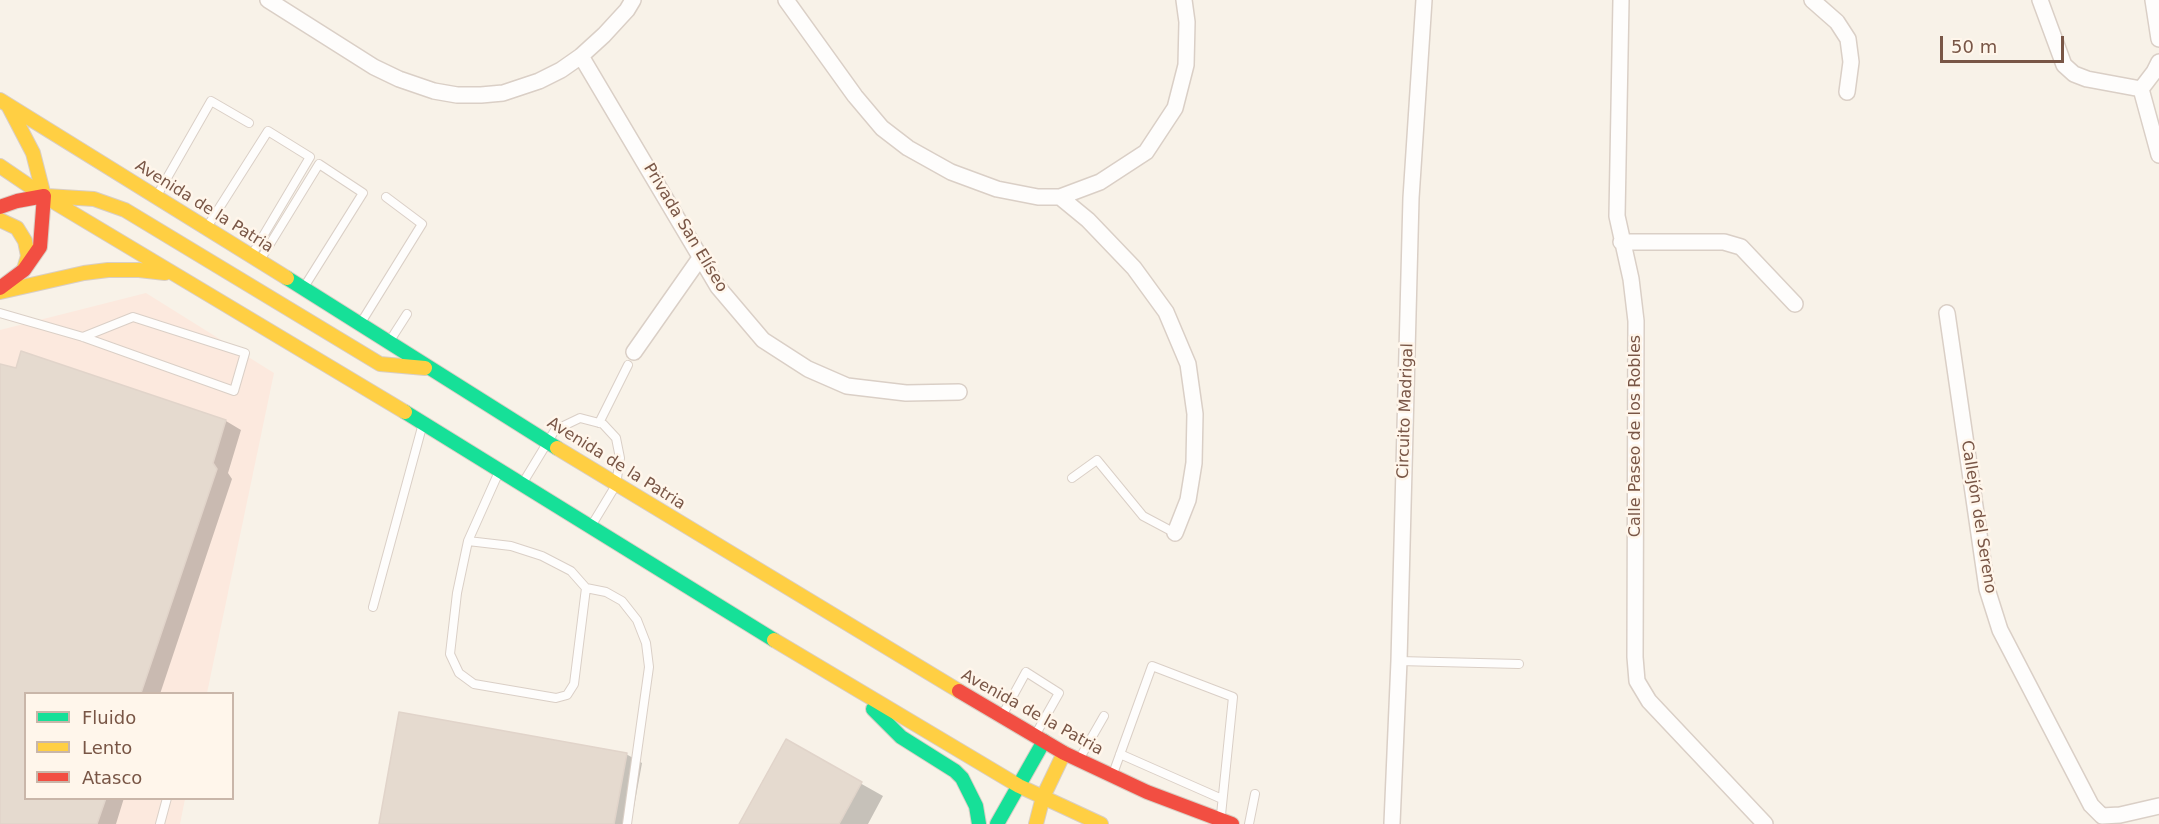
<!DOCTYPE html>
<meta charset="utf-8">
<style>
body{margin:0}
#map{position:relative;width:2159px;height:824px;overflow:hidden;background:#f8f2e8;font-family:"DejaVu Sans",sans-serif}
canvas{display:block}
.legend{position:absolute;left:24px;top:692px;width:210px;height:108px;box-sizing:border-box;background:#fff6eb;border:2px solid #c9b6a9;margin:0;padding:8px 10px;list-style:none;font-size:18px;color:#795646}
.legend li{display:flex;align-items:center;gap:12px;height:30px}
.legend b{width:30px;border:2px solid #c9b6a9}
.scale{position:absolute;left:1940px;top:36px;width:124px;height:27px;box-sizing:border-box;border:3px solid #795646;border-top:0;padding-left:8px;font-size:18px;line-height:21px;white-space:nowrap;color:#795646;-webkit-text-stroke:4px #fff6eb;paint-order:stroke}
</style>
<div id="map">
<canvas width="2159" height="824"></canvas>
<ul class="legend">
<li><b style="height:8px;background:#16e098"></b>Fluido</li>
<li><b style="height:8px;background:#ffcf43"></b>Lento</li>
<li><b style="height:8px;background:#f24e42"></b>Atasco</li>
</ul>
<div class="scale">50 m</div>
</div>
<script>
const g = document.querySelector('canvas').getContext('2d');
g.lineJoin = 'round';
function fill(path, color) { g.fillStyle = color; g.fill(path, 'evenodd'); }
const poly = rows => new Path2D(rows.map(r => 'M' + r).join(''));
function strokePath(path, color, width, dash) { g.strokeStyle = color; g.lineWidth = width; g.lineCap = dash ? 'butt' : 'round'; g.setLineDash(dash || []); g.stroke(path); }
function write(font, color, halo, rows, align = 'center') {
  g.font = font + ' "DejaVu Sans",sans-serif'; g.lineWidth = 5; g.setLineDash([]); g.textBaseline = 'middle'; g.strokeStyle = halo; g.fillStyle = color; for (const [text, x, y, turn = 0] of rows) {
    g.save(); g.translate(x, y); g.rotate((+turn || 0) * Math.PI / 180); g.textAlign = isNaN(turn) ? turn : align; if (halo) g.strokeText(text, 0, 0); g.fillText(text, 0, 0); g.restore();
  }
}
fill(poly([
 [146,293,274,373,207,693,26,694,26,798,185,799,180,824,0,824,0,330]
]), '#fce9de');
fill(poly([
 [22,353,226,421,241,430,228,473,232,479,160,694,26,694,26,798,124,798,116,824,0,824,0,365,17,370],
 [787,742,883,796,868,824,741,824],
 [626,754,642,763,631,824,380,824]
]), '#0003');
const building = poly([
 [21,351,226,420,213,463,217,469,141,693,26,693,26,798,106,798,97,824,0,824,0,364,16,368,21,351],
 [399,712,627,753,614,824,379,824,399,712],
 [786,739,862,782,839,824,739,824,786,739]
]);
fill(building, '#e5dacf');
strokePath(building, '#e1d4ca', 1.5);
const lane = poly([
 [159,192,211,101,249,123],
 [209,224,268,131,310,157,253,253],
 [262,257,319,164,363,193,306,284],
 [0,313,83,337,234,391,245,353,133,317,83,337],
 [362,321,422,224,386,197],
 [391,339,407,314],
 [599,423,628,365],
 [1072,478,1097,460,1143,516,1175,533],
 [524,481,555,430,580,418,603,424,616,438,620,458,616,485,593,523],
 [468,541,511,546,542,556,571,571,586,588,574,684,567,695,556,698,474,684,459,673,450,654,457,593,468,541,498,474],
 [586,588,606,592,622,601,637,620,646,643,649,667,627,824],
 [373,607,422,427],
 [1399,661,1519,664],
 [1003,714,1026,672,1059,693,1037,732],
 [1120,754,1222,799],
 [1081,756,1104,716],
 [1114,771,1152,666,1233,697,1221,815],
 [160,824,167,798],
 [1249,824,1255,794]
]);
const street = poly([
 [268,0,374,67,399,79,434,91,457,95,481,95,503,93,539,81,561,70,581,56,604,35,627,10,633,0],
 [786,0,855,96,882,128,908,148,951,172,997,189,1038,197,1060,197,1100,182,1146,152,1175,108,1186,65,1187,22,1184,0],
 [1621,0,1617,216,1631,279,1636,321,1635,657,1637,681,1649,701,1765,824],
 [1812,0,1837,22,1848,39,1851,62,1847,92],
 [2040,0,2064,65,2074,74,2087,79,2141,89],
 [2153,0,2159,39],
 [581,56,718,287,763,340,808,369,847,386,906,393,959,392],
 [2159,62,2154,72,2141,89,2159,155],
 [1060,197,1088,220,1134,268,1166,312,1188,364,1195,414,1194,463,1188,500,1175,533],
 [1621,242,1724,242,1741,247,1795,304],
 [1947,313,1987,589,2000,630,2091,805,2102,816,2120,815,2159,806],
 [634,352,700,258],
 [1392,823,1399,661,1411,198,1424,0]
]);
const fast = poly([
 [287,278,557,448],
 [405,412,774,640],
 [873,709,901,737,955,771,962,778,976,806,979,824],
 [997,824,1044,741]
]);
const slow = poly([
 [0,100,287,278],
 [9,107,33,153,44,196],
 [0,166,44,196,405,412],
 [47,196,94,199,125,210,380,364,425,368],
 [0,220,17,228,25,241,28,256,24,269],
 [0,292,84,273,108,270,139,270,165,273],
 [557,448,959,691],
 [774,640,1019,786,1101,824],
 [1036,824,1043,797,1064,753]
]);
const jam = poly([
 [0,207,17,201,44,196,40,247,24,270,0,288],
 [959,691,1064,753,1147,792,1232,824]
]);
strokePath(lane, '#dacfc6', 10);
strokePath(street, '#dacfc6', 18);
strokePath(fast, '#d9cec4', 16);
strokePath(slow, '#d9cec4', 16);
strokePath(jam, '#d9cec4', 16);
strokePath(lane, '#fefdfc', 8);
strokePath(street, '#fefdfc', 15);
strokePath(fast, '#16e098', 14);
strokePath(slow, '#ffcf43', 14);
strokePath(jam, '#f24e42', 14);
write('16px', '#795646', '#fff6eb', [
 ["Avenida de la Patria",204,207,32],
 ["Privada San Elíseo",685,228,59],
 ["Circuito Madrigal",1406,411,-88],
 ["Calle Paseo de los Robles",1636,436,-90],
 ["Avenida de la Patria",616,464,32],
 ["Callejón del Sereno",1978,517,81],
 ["Avenida de la Patria",1032,713,29]
]);
</script>
